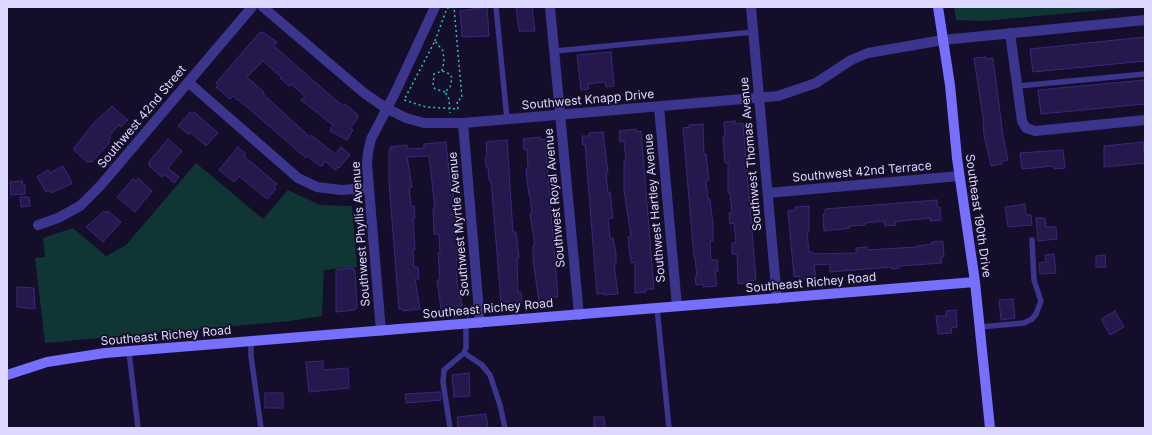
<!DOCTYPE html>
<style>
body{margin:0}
#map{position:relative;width:1152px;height:435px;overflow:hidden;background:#140e2a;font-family:Inter,sans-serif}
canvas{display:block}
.frame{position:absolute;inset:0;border:8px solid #ddd8ff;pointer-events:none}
</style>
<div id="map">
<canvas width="1152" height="435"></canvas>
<div class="frame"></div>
</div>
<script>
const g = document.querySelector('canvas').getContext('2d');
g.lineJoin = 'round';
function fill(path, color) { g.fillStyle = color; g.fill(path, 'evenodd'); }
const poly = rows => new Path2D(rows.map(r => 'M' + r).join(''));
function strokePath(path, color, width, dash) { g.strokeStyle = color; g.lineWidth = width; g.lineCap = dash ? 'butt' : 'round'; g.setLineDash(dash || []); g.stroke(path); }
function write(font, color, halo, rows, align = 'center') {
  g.font = font + ' Inter,sans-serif'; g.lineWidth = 3.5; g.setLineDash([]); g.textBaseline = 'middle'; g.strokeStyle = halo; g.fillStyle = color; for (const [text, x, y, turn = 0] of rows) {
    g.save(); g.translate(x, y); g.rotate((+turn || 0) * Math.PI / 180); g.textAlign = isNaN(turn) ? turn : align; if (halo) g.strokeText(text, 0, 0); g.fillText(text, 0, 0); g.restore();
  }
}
fill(poly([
 [954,7,1135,7,984,21,956,20],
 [196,163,263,219,288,190,320,205,352,206,357,267,324,270,322,316,290,321,45,343,35,258,45,257,43,238,73,228,106,256,126,245]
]), '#103535');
const building = poly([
 [487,7,489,36,462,37,460,11,487,7],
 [516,7,532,7,535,31,519,31,516,7],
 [260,32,261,34,263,32,277,42,274,46,325,91,343,106,345,104,358,115,357,117,358,118,350,128,353,130,347,140,330,131,333,125,301,100,305,96,291,84,289,86,280,78,281,77,263,61,247,77,264,92,263,94,310,137,311,135,335,154,341,147,350,155,339,168,338,167,335,170,325,161,322,166,319,165,307,156,306,158,246,106,233,96,230,99,216,87,218,85,216,83,260,32],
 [1145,37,1145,61,1033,72,1030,49,1145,37],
 [611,52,614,86,606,87,605,82,595,83,588,84,589,89,581,90,577,55,611,52],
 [986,57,986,59,993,58,1003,136,1008,160,1002,161,1002,164,991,166,984,135,983,124,984,124,974,58,986,57],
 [1145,80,1145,104,1041,114,1038,90,1145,80],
 [112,106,128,120,121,127,119,125,109,136,111,138,108,141,110,142,92,162,90,161,88,163,73,149,94,123,112,106],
 [190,112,192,114,194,112,218,133,206,146,190,132,188,134,178,126,190,112],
 [735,121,735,124,743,123,756,280,748,281,748,283,738,284,737,254,732,254,732,243,736,243,734,223,730,224,729,213,732,213,730,193,728,193,728,163,725,163,723,137,725,137,724,122,735,121],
 [703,124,704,154,706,154,709,180,706,180,708,199,710,199,713,225,713,241,710,241,711,260,717,260,718,271,715,271,717,286,703,287,703,284,696,285,695,277,697,277,695,257,694,257,683,128,690,127,689,125,703,124],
 [636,129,636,132,641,131,654,289,646,289,646,292,635,293,635,262,631,263,629,248,628,237,631,236,624,191,624,161,626,161,624,141,620,142,619,131,636,129],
 [603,132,608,173,606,173,608,193,610,192,613,218,608,219,610,238,613,238,616,253,616,264,614,264,618,294,604,295,604,293,597,294,585,144,583,145,582,136,589,136,589,133,603,132],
 [540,137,540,140,545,139,558,297,549,297,549,300,539,301,533,260,533,245,535,245,530,214,532,214,530,195,529,195,527,180,526,169,528,169,527,149,524,150,523,139,540,137],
 [168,139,182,151,168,168,179,177,174,183,164,174,162,177,149,166,150,165,148,163,168,139],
 [507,140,513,232,516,232,519,258,517,258,518,293,521,292,522,303,508,304,508,302,501,302,491,180,489,180,488,167,486,167,485,159,487,154,486,142,507,140],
 [446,142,451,191,453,191,458,260,456,260,457,279,459,298,461,297,462,306,457,306,457,309,441,310,437,280,440,280,438,253,440,253,439,234,434,234,433,208,435,208,429,156,407,157,412,187,409,188,411,206,414,206,415,218,413,218,415,249,413,249,414,267,418,267,419,279,415,279,420,309,403,311,403,309,399,309,389,182,389,150,391,150,390,147,407,145,407,149,424,148,424,144,446,142],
 [1143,142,1145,163,1104,167,1104,146,1143,142],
 [238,147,246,154,244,156,277,184,274,187,276,189,267,199,239,176,234,182,219,170,238,147],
 [1063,150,1065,168,1054,169,1054,166,1022,169,1020,153,1063,150],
 [63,166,71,181,71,184,51,193,49,190,46,192,37,177,48,170,50,173,63,166],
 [138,178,152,191,135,212,117,197,133,179,136,181,138,178],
 [22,181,23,185,25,185,25,194,11,195,10,182,22,181],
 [20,197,29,197,30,206,21,207,20,197],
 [937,200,937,207,940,207,941,220,930,221,930,218,910,220,895,222,896,225,885,226,884,221,865,223,865,225,850,226,850,228,824,231,823,214,825,214,825,209,937,200],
 [1025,204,1026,215,1031,215,1032,225,1008,227,1005,207,1025,204],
 [809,206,809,232,807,232,809,252,812,252,813,254,856,253,856,248,867,247,867,250,917,247,917,246,932,244,932,242,943,241,944,257,941,257,942,263,899,266,899,268,891,269,891,267,830,272,830,264,814,265,816,278,799,279,799,276,794,277,788,211,795,210,795,207,809,206],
 [104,211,106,213,108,211,121,222,103,242,86,227,104,211],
 [1036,218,1045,218,1046,227,1056,227,1057,239,1038,241,1036,218],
 [1054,254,1056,273,1040,274,1039,263,1046,262,1045,255,1054,254],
 [1105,255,1106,267,1096,267,1096,256,1105,255],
 [353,268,353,270,355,270,357,308,355,308,355,310,336,312,336,270,353,268],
 [17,287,34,288,35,309,17,307,17,287],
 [1013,299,1015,318,1001,320,999,300,1013,299],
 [956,310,957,327,951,328,952,333,938,334,936,316,946,316,946,311,956,310],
 [1115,311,1124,327,1110,335,1101,319,1115,311],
 [323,361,323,370,348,368,349,388,309,392,306,362,323,361],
 [469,373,470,396,454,397,452,375,469,373],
 [440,392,441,400,406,403,405,394,440,392],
 [265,393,283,393,283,408,265,408,265,393],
 [486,414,488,428,458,428,457,417,486,414],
 [594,417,604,417,605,428,594,428,594,417]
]);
fill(building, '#24184d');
strokePath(building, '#3b287b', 1);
strokePath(poly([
 [435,41,447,8,455,7],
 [442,71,444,62,443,51,435,41,404,100,426,107,458,109,457,101,462,98,454,7],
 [445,92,435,89,433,85,434,74,442,71,450,74,452,78,450,87,445,92,449,99,450,113]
]), '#25c6c0', 1.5, [2, 3]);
strokePath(poly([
 [496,7,507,119],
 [555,51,754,32],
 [1018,86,1145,74],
 [657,308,669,428],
 [980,327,1024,323,1032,319,1036,314,1041,301,1034,280,1032,240],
 [251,342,251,356,261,428],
 [129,352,138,428],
 [464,353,482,365,490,375,500,405,505,428],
 [450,428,443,382,444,370,464,353,466,347,466,324]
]), '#3b358d', 5.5);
strokePath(poly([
 [550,7,579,315],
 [751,7,777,299],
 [1010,33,1022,121,1026,128,1035,131,1145,120],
 [943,40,1145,20],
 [188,82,298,178,317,187,341,190,369,188],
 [659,107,677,306],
 [463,123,480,323],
 [768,193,959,176],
 [38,225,58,218,80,206,101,185,252,7],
 [381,331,367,165,368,152,371,139,395,93,435,7]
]), '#3b358d', 10);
strokePath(poly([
 [263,7,364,93,386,108,406,118,424,123,463,123,778,96,816,83,851,60,868,53,943,40]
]), '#3b358d', 10);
strokePath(poly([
 [938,7,950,85,957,158,975,282,990,428],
 [7,375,47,362,105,353,975,282]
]), '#766fff', 10);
write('12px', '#ddd8ff', '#140e2a', [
 ["Southwest Knapp Drive",588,100,-5],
 ["Southwest 42nd Street",142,117,-50],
 ["Southwest Thomas Avenue",751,154,-95],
 ["Southwest 42nd Terrace",862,172,-5],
 ["Southwest Royal Avenue",555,198,-95],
 ["Southwest Hartley Avenue",655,208,-95],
 ["Southeast 190th Drive",978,216,82],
 ["Southwest Myrtle Avenue",459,224,-95],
 ["Southwest Phyllis Avenue",361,234,-94],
 ["Southeast Richey Road",811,283,-5],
 ["Southeast Richey Road",488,309,-5],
 ["Southeast Richey Road",166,336,-5]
]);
</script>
